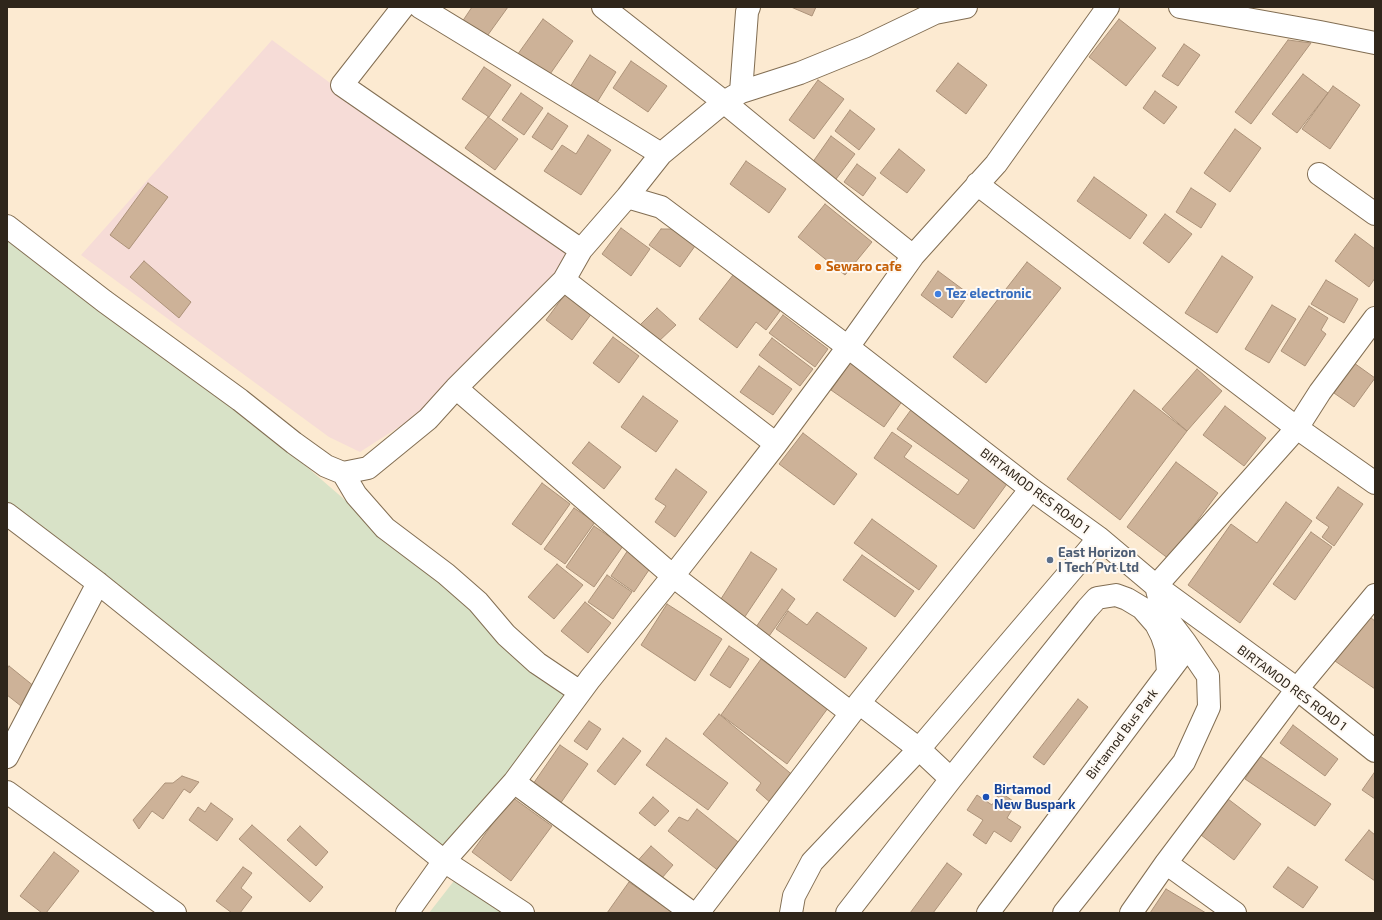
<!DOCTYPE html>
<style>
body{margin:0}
#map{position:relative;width:1382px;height:920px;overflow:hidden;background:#fcead1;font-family:"Exo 2",sans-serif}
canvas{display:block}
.frame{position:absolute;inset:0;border:8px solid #2f261b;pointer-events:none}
</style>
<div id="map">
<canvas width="1382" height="920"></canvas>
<div class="frame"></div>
</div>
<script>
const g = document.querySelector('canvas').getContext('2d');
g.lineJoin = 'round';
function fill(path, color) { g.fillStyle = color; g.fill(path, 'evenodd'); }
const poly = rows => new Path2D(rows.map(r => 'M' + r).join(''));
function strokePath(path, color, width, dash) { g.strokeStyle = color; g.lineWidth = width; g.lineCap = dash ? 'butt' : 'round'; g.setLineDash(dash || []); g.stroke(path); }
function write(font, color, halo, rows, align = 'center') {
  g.font = font + ' "Exo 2",sans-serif'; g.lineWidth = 4; g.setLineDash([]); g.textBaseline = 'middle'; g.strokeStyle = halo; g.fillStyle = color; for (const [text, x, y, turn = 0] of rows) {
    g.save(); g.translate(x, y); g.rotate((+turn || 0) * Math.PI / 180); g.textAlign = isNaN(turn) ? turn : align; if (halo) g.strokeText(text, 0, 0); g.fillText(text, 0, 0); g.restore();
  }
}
fill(poly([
 [272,40,429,156,566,253,552,282,419,414,360,452,329,437,81,255]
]), '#f6dcd7');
fill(poly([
 [7,237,278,442,419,564,578,680,449,854,7,507],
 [457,877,504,913,429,913]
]), '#d8e2c7');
const building = poly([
 [472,7,508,7,485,39,462,22,472,7],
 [791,7,816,7,812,16,791,7],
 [543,19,573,41,546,80,515,58,543,19],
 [1119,19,1156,48,1126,86,1089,57,1119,19],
 [1288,40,1311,43,1251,124,1235,112,1288,40],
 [1184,44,1200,55,1178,86,1162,76,1184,44],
 [590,55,616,72,596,104,570,87,590,55],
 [631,61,667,86,648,112,613,88,631,61],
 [958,63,987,85,966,114,936,91,958,63],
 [484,67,511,85,489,117,462,99,484,67],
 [1303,74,1328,93,1297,133,1272,114,1303,74],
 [818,80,844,99,814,139,789,120,818,80],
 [1333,86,1360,105,1330,149,1302,129,1333,86],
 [1155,91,1177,107,1164,124,1143,108,1155,91],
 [521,93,543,108,524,135,502,120,521,93],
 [850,110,875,129,859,150,835,131,850,110],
 [548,113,568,126,552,150,532,137,548,113],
 [488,117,518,139,495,170,465,148,488,117],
 [1235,129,1261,148,1230,192,1204,173,1235,129],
 [588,135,611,150,581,195,544,171,562,145,576,154,588,135],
 [831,136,855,154,833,183,810,166,831,136],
 [899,149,925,170,907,193,880,173,899,149],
 [746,161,786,189,769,213,730,184,746,161],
 [857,164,876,178,863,196,844,182,857,164],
 [1094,177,1147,215,1130,239,1077,201,1094,177],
 [148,183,168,197,129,249,110,235,148,183],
 [1191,188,1216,204,1201,228,1176,212,1191,188],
 [825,204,872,242,845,275,798,237,825,204],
 [1165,214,1192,234,1169,263,1143,243,1165,214],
 [621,228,650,249,631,276,602,254,621,228],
 [661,229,672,229,695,246,680,267,649,245,661,229],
 [1355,234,1375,249,1375,278,1369,287,1335,261,1355,234],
 [1222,256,1253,277,1217,333,1185,313,1222,256],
 [144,261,191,302,179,318,130,277,144,261],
 [1027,262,1061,288,986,383,953,357,1027,262],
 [938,271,969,294,952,318,921,295,938,271],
 [733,275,780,311,766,330,756,322,737,348,699,319,733,275],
 [1326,280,1358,299,1344,323,1311,304,1326,280],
 [566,293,592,313,572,340,546,320,566,293],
 [1272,305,1296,319,1269,363,1245,349,1272,305],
 [1309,306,1328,318,1321,330,1326,334,1305,366,1281,351,1309,306],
 [657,308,676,325,657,343,639,326,657,308],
 [783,315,828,349,815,367,769,333,783,315],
 [613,337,639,356,619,383,593,363,613,337],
 [772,338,813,369,800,386,759,355,772,338],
 [850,363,903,400,884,427,831,390,850,363],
 [1354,363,1375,378,1354,407,1334,393,1354,363],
 [759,366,792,389,773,415,740,392,759,366],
 [1197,369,1222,391,1187,431,1162,409,1197,369],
 [1134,390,1187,431,1120,520,1067,479,1134,390],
 [643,396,678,421,656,452,621,427,643,396],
 [1225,406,1266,438,1244,466,1203,435,1225,406],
 [913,407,1012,477,974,529,874,458,892,432,912,446,904,457,958,495,969,480,897,429,913,407],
 [803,433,857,474,834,505,779,464,803,433],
 [589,442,621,467,604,489,572,463,589,442],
 [1176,462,1218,493,1169,559,1127,527,1176,462],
 [676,469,707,492,675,537,655,522,666,506,655,499,676,469],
 [542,483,570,504,541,545,512,524,542,483],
 [1338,487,1363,504,1334,546,1322,537,1329,527,1316,518,1338,487],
 [1286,502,1312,521,1240,623,1188,585,1231,524,1257,543,1286,502],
 [574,508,595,522,565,564,544,549,574,508],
 [872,519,937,566,919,590,854,543,872,519],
 [594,526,623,546,594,587,566,567,594,526],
 [1311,532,1332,547,1295,600,1273,584,1311,532],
 [632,544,655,561,634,592,611,576,632,544],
 [751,552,777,569,744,618,719,602,751,552],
 [862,555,914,591,895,617,843,580,862,555],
 [557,564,583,585,554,619,528,597,557,564],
 [607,575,632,592,613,619,588,602,607,575],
 [782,589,795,599,767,639,754,630,782,589],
 [585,602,611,623,588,653,561,631,585,602],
 [667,604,722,639,695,681,641,645,667,604],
 [788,611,807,625,817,612,867,648,845,678,776,629,788,611],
 [1367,615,1375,621,1375,689,1335,661,1367,615],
 [729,646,749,659,730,688,710,675,729,646],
 [761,659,828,708,787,764,721,715,761,659],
 [9,666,35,687,21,706,7,695,7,669,9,666],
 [1078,699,1088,707,1044,765,1033,757,1078,699],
 [719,714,795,777,772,804,756,790,761,783,703,734,719,714],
 [589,721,601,729,587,750,574,741,589,721],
 [1293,725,1338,759,1325,776,1280,743,1293,725],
 [623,738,641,751,615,785,597,771,623,738],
 [666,738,728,783,708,810,646,765,666,738],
 [560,745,588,764,560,804,533,784,560,745],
 [1260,756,1331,804,1315,826,1245,779,1260,756],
 [1374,773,1375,773,1375,799,1362,790,1374,773],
 [182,776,199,782,190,793,184,789,163,819,152,811,139,829,133,820,165,783,173,783,182,776],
 [1000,792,1016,803,1007,818,1021,827,1011,842,994,831,986,844,973,835,983,820,967,810,977,795,992,805,1000,792],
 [512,797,552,826,511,881,472,852,512,797],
 [653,797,669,811,655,826,639,813,653,797],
 [1228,799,1261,824,1234,860,1201,835,1228,799],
 [211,803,233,819,217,841,189,820,198,807,205,812,211,803],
 [697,809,742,845,720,872,668,831,679,817,688,821,697,809],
 [252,825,323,887,310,902,239,839,252,825],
 [300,826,328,852,316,866,287,840,300,826],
 [1369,830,1375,835,1375,881,1345,860,1369,830],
 [651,846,673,865,656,885,633,866,651,846],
 [54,852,79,871,46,913,42,913,20,896,54,852],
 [947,863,962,874,933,913,910,913,947,863],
 [243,867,252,873,241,888,252,897,240,913,232,913,216,901,243,867],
 [1288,867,1318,887,1303,908,1273,887,1288,867],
 [629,882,673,913,607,913,629,882],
 [1166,889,1206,913,1150,913,1166,889]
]);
fill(building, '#cdb298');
strokePath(building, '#ac9279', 1);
const minor = poly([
 [403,7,342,85,581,250],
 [420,7,661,154],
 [603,7,724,102,858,212,913,256],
 [1180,7,1320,32,1375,43],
 [741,92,747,12,749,7],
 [1319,174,1375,214],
 [977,184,1297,428,1375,483],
 [627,197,661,207,848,347,1031,489,1099,538,1156,586,1297,689,1375,751],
 [7,226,104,301,240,400,294,443,326,466,343,473,368,468,428,419,456,388,564,280,581,250,627,197,661,154,724,102,741,92,800,73,864,47,935,13,966,7],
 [564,280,776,444],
 [456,388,673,576,851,713],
 [343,473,356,495,385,528,446,574,478,602,506,635,537,663,580,692],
 [7,514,98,583,444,861,523,913],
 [859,703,919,749,951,779],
 [7,757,98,583],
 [514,782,692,913],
 [7,792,175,913],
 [1166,863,1235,913],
 [407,913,444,861,514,782,590,679,673,576,776,444,848,347,913,256,996,164,1108,7],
 [698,913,859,703,1031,489],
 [791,913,794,896,812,862,919,749,1099,538],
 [847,913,951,779,1087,609,1097,598,1116,595,1127,599,1142,608,1156,624,1162,636,1166,648,1168,672],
 [988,913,1183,653,1185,642,1163,613,1156,586,1297,428,1320,392,1375,318],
 [1064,913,1184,762,1209,707,1208,676,1185,642],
 [1131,913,1166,863,1297,689,1375,595]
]);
strokePath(minor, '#826e53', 24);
strokePath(minor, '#fff', 22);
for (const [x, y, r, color] of [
 [818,267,4,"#e8710a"],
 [938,294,4,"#3f7fe0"],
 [1050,560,4,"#5c6f8a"],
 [986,797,4,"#1a4fb4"]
]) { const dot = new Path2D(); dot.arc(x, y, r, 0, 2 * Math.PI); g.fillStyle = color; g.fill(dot); strokePath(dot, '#fef9f3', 1.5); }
write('bold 13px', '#c56008', '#fef9f3', [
 ["Sewaro cafe",826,267]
], 'left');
write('bold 13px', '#366cbe', '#fef9f3', [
 ["Tez electronic",946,294]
], 'left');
write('13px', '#2f261b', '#fef9f3', [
 ["BIRTAMOD RES ROAD 1",1035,491,37],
 ["BIRTAMOD RES ROAD 1",1292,688,37],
 ["Birtamod Bus Park",1122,734,-53]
]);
write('bold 13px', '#4e5e75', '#fef9f3', [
 ["East Horizon",1058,553],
 ["I Tech Pvt Ltd",1058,568]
], 'left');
write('bold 13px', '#164399', '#fef9f3', [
 ["Birtamod",994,790],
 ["New Buspark",994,805]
], 'left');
</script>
